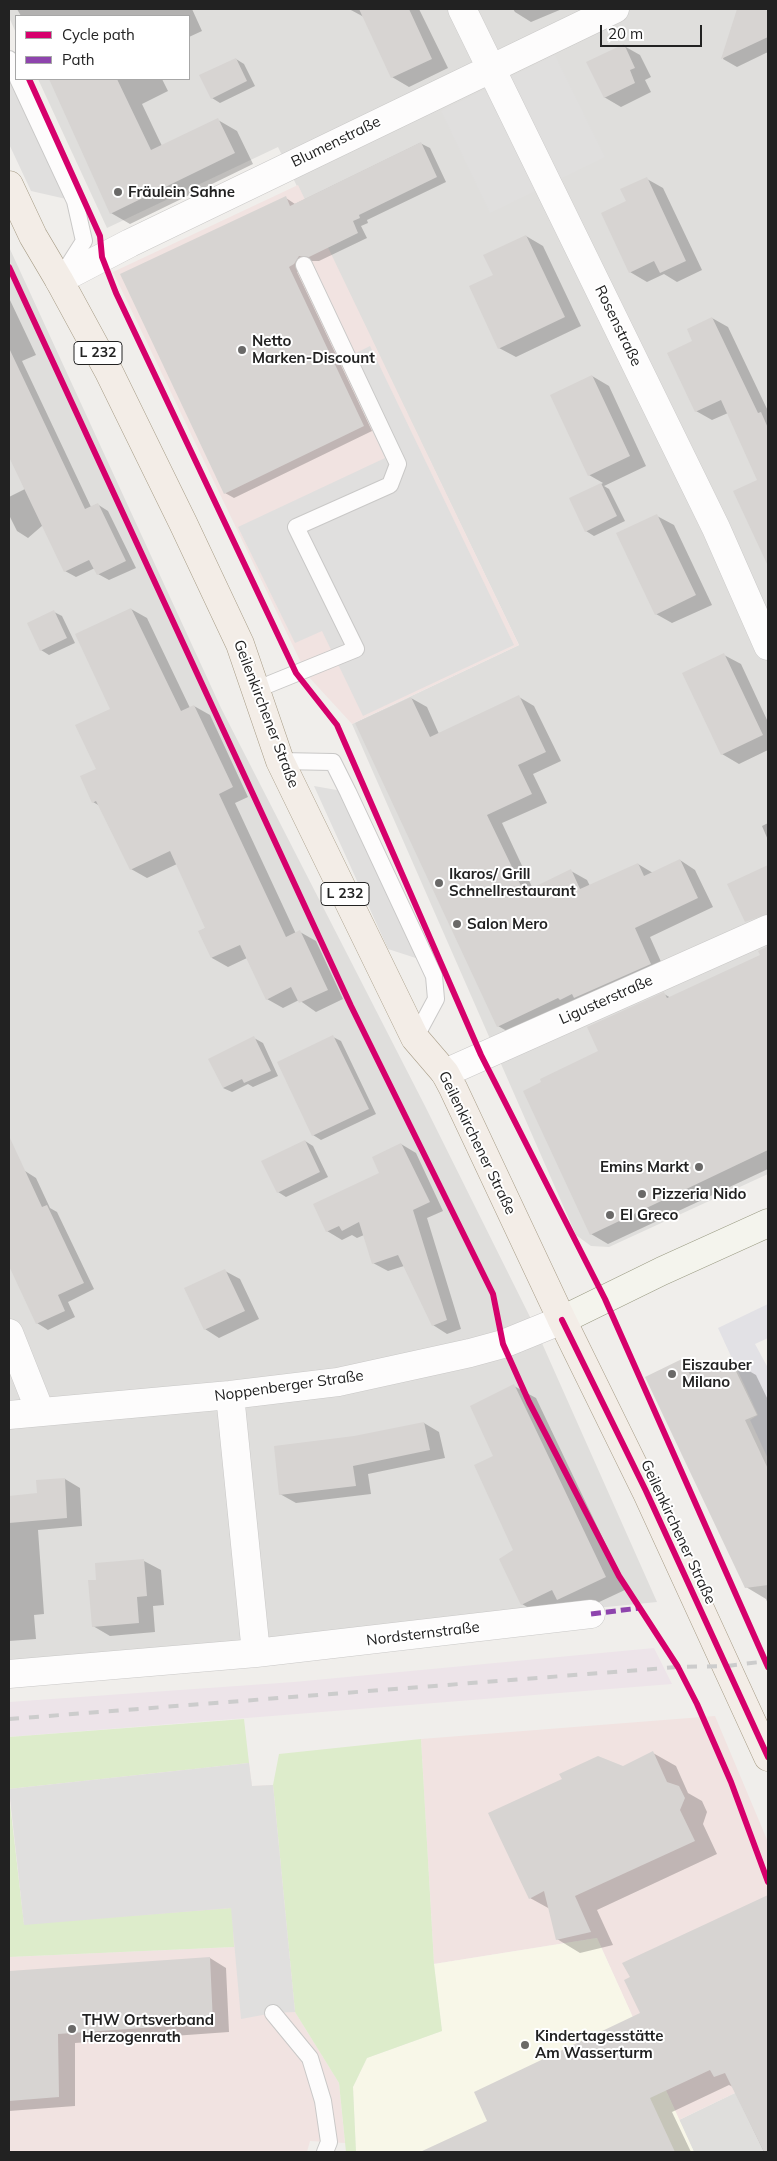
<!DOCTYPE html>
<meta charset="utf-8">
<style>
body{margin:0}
#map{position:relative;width:777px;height:2161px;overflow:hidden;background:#f0eeeb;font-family:Mulish,sans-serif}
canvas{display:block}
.frame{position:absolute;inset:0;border:10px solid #222;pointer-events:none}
.legend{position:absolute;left:15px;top:15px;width:175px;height:65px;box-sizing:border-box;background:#fff;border:1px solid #a7a7a7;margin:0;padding:6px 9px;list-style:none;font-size:15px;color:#222}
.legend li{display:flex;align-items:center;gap:10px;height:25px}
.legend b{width:25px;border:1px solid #a7a7a7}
.scale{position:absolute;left:600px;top:25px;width:102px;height:22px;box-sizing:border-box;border:2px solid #222;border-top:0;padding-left:6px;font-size:15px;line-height:18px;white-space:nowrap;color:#222;-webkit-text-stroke:4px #fff;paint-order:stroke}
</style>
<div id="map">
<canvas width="777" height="2161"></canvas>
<div class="frame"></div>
<ul class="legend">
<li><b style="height:6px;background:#d6006c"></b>Cycle path</li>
<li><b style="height:6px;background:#8e44ad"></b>Path</li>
</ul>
<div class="scale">20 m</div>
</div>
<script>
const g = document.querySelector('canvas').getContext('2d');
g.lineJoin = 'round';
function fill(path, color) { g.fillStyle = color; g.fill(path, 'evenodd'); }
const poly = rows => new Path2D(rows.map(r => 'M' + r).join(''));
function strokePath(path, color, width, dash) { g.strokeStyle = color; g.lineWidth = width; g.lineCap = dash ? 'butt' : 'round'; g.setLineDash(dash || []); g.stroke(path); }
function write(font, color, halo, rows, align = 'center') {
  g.font = font + ' Mulish,sans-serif'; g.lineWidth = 4; g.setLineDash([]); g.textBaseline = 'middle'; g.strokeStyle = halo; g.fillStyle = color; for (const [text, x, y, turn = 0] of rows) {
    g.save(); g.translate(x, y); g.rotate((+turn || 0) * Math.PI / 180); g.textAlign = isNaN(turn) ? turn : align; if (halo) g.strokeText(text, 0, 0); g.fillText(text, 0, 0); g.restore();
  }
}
fill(poly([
 [9,9,768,9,768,1174,609,1247,591,1246,576,1235,352,724,519,645,278,147,107,228,38,79,189,79,189,16,16,16,16,33,9,17],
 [9,247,221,708,425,1106,533,1323,657,1602,88,1658,9,1663],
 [768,2077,768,2152,694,2152,679,2120]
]), '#dfdedc');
fill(poly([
 [298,185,519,645,352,724,307,675,113,272],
 [715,1716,768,1842,768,2077,679,2120,597,1938,434,1964,421,1739],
 [249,1763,252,1786,273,1785,295,2012,339,2083,345,2143,310,2141,307,2152,9,2152,9,1957,234,1947,24,1925,9,1789]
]), '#f1e3e1');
fill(poly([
 [654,1648,672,1684,9,1737,9,1702,294,1682]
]), '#ede4e9');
fill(poly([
 [597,1938,694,2152,356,2152,353,2087,367,2058,442,2031,434,1964]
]), '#f8f7e8');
fill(poly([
 [244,1719,249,1763,9,1789,9,1737],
 [421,1739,434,1964,442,2031,367,2058,353,2087,356,2152,346,2152,339,2083,295,2012,273,1785,279,1754],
 [9,1795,24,1924,232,1908,234,1947,9,1957]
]), '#ddeccb');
fill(poly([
 [555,55,605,157,490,213,441,111],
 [9,59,75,201,31,191,9,144],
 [370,346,514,645,363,716,322,631,295,643,238,527,385,458,340,361],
 [314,786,348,792,428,962,388,949],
 [249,1763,252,1786,273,1785,295,2012,273,2013,241,2019,231,1908,24,1925,9,1789]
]), '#e0dfde');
fill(poly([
 [768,1304,768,1338,755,1344,768,1368,768,1459,750,1420,758,1415,718,1328]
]), '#e2e1e5');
fill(poly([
 [17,9,192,9,202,31,189,37,189,16,21,16],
 [349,9,419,9,448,68,409,87,392,77,364,17],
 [513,9,562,9,531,22,515,12],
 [739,9,768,9,768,52,737,67,723,59],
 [624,46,640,55,651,77,645,80,651,92,621,107,604,97],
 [236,59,244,64,255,86,220,103,212,98],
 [50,79,162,79,168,91,142,104,162,146,218,120,237,131,253,164,130,224,111,213],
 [420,143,430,148,446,182,367,220,368,223,361,226,367,238,319,261,309,261,303,269,297,272,372,431,234,498,225,493,286,198,295,204],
 [647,179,663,188,702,270,677,282,664,274,647,282,630,272,627,202],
 [526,236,543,246,581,326,516,357,499,348,495,275],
 [9,298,36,355,22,361,91,507,97,504,108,511,136,568,109,580,98,574,95,568,76,577,65,571,43,525,28,538,17,531,9,515,9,497,25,489,9,454],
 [712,318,728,327,768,411,768,554,763,551,759,481,728,413,712,420,696,411,694,341],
 [592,376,609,386,646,466,604,486,609,489,625,521,594,536,586,531,571,499,603,483,589,475,552,396],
 [657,516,674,525,712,605,672,623,656,614],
 [131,609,147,618,190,708,194,706,210,715,248,797,235,803,296,934,300,932,316,941,343,999,316,1012,299,1000,283,1008,267,999,247,958,228,967,212,958,200,931,206,928,177,864,147,878,131,869,100,806,93,802,98,769],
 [54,612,62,616,75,643,49,655,41,650],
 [724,655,741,664,768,722,768,750,739,764,722,754],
 [519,697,534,706,561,761,533,774,547,803,502,823,533,889,571,871,587,880,590,886,638,864,653,873,680,860,695,870,713,907,650,937,666,973,514,1035,498,1026,411,698,427,707,439,734],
 [768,823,768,840,762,826],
 [768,952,768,1169,608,1244,591,1234,600,1052,664,994,671,998],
 [333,1037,341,1041,376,1114,321,1140,313,1135],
 [254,1038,263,1043,278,1076,253,1087,248,1084,232,1092,223,1088],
 [305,1141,313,1146,328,1177,286,1197,278,1192],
 [401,1144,416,1153,443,1211,427,1218,461,1329,447,1334,433,1325,404,1266,388,1271,373,1263,364,1235,357,1238,352,1235,342,1240,327,1231,381,1174],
 [25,1171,36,1178,50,1208,57,1212,94,1289,68,1302,75,1317,48,1330,37,1323,20,1261,9,1238,9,1179],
 [225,1271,240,1279,259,1319,219,1338,205,1329],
 [730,1360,756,1375,768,1400,768,1604,766,1599,746,1587,682,1361,703,1373],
 [514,1386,536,1398,627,1589,580,1611,544,1617,522,1604,515,1551,495,1456],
 [424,1423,439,1432,445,1458,368,1474,371,1494,296,1503,280,1494,355,1438],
 [65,1479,80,1488,82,1526,38,1530,44,1614,34,1615,36,1639,9,1641,9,1497,39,1494],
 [144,1561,161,1570,164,1605,153,1606,155,1632,110,1636,93,1626,98,1581,96,1564],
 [653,1753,676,1766,688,1793,702,1801,707,1812,703,1824,717,1854,597,1910,613,1945,580,1953,557,1939,550,1909,530,1898,623,1767],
 [762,1900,768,1903,768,2152,764,2152,733,2087,729,2085,672,2112,691,2152,423,2152,489,2121,642,2014],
 [210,1958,226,1968,229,2032,75,2043,75,2106,9,2111,9,1972]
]), '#0003');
fill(poly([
 [359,9,409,9,432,59,391,78],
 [737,9,768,9,768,37,721,59],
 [624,44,635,68,630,70,635,83,604,98,586,62],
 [236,58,247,81,211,99,199,75],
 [49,79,117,79,151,150,218,118,235,153,110,214],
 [421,142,437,177,359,215,360,218,353,221,358,233,309,257,299,256,294,264,289,267,364,426,224,494,120,274,286,196,290,206],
 [647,177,686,261,660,273,654,261,629,273,601,213,626,201,620,189],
 [526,235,565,317,498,349,469,286,493,275,483,255],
 [712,317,758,413,761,412,768,428,768,566,733,491,757,480,721,400,695,412,667,353,692,341,687,329],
 [9,348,85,509,98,503,126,561,97,575,89,560,64,572,9,457],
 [592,375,630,456,588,476,550,395],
 [601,483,617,516,585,532,569,498],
 [657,514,696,595,655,615,616,533],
 [131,608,181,711,194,705,233,787,219,794,286,937,300,930,328,990,299,1003,291,987,266,1000,240,945,211,958,198,931,205,928,170,851,130,870,96,801,92,803,80,776,96,769,75,725,110,709,75,634],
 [54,610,67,638,40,651,27,623],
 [724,653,763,735,721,755,682,673],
 [519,695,546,752,518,765,532,794,487,815,524,892,571,869,580,889,638,863,644,876,680,859,698,898,635,928,651,964,574,998,572,994,560,1000,558,998,497,1027,355,723,411,697,430,737],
 [768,865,768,914,745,922,727,884],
 [768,946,768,1150,590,1235,523,1091,541,1082,540,1079,598,1051,587,1027,664,992,667,998,760,955,758,951],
 [333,1035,369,1109,312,1136,277,1062],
 [254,1036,271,1071,244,1083,242,1079,223,1088,208,1059],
 [9,1136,42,1207,47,1205,84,1283,58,1295,65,1311,36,1324,9,1266],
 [305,1140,320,1172,277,1193,261,1161],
 [401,1143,430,1202,413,1210,447,1320,432,1326,398,1255,372,1264,359,1222,342,1231,339,1226,326,1232,313,1204,379,1173,372,1157],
 [225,1269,245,1311,204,1330,184,1288],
 [682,1359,691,1377,730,1359,757,1415,745,1420,768,1469,768,1585,745,1588,645,1377],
 [514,1384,606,1577,557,1600,552,1590,521,1605,499,1559,513,1550,474,1465,493,1456,470,1406],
 [424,1422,430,1450,353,1466,356,1486,279,1495,274,1446,354,1436],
 [65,1478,67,1518,9,1523,9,1496,37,1493,36,1480],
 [144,1559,147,1596,137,1597,139,1623,92,1627,88,1580,96,1580,95,1563],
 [653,1751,667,1782,679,1786,685,1798,680,1810,695,1841,575,1896,591,1932,556,1940,544,1891,529,1899,488,1813,562,1779,559,1774,598,1756,623,1766],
 [768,1895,768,2152,764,2152,725,2073,714,2077,710,2070,650,2098,675,2152,420,2152,487,2121,474,2092,640,2013,624,1980,630,1977,622,1963],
 [210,1957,213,2023,58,2034,59,2097,9,2101,9,1971]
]), '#d7d4d2');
const lane = poly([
 [9,59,16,75],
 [18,79,75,201,84,241,63,274],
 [255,690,356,649,296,527,390,485,398,464,304,265],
 [280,761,333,762,348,792,434,976,436,999,415,1038],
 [273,2013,310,2058,323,2101,329,2142,325,2152]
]);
const street = poly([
 [462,9,716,528,768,646],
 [59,280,130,243,615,9],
 [445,1073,768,929],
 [9,1333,40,1411],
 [230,1395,256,1653],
 [9,1415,230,1395,338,1382,470,1353,503,1344,562,1320],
 [9,1674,256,1653,591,1614]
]);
const secondary = poly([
 [562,1320,662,1271,768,1223]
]);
const primary = poly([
 [9,185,33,236,59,280,109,372,183,523,240,644,280,761,415,1038,445,1073,453,1088,562,1320,646,1491,768,1757]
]);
strokePath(lane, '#c9c8c7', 18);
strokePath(street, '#c9c8c7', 29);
strokePath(secondary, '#999a82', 29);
strokePath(primary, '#a79c86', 29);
strokePath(lane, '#fdfcfc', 16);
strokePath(street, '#fdfcfc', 28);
strokePath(secondary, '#f4f4ed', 28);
strokePath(primary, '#f3ede7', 28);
strokePath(poly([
 [9,1719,678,1667,727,1666,768,1661]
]), '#ccc', 4, [10, 10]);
strokePath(poly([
 [591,1614,640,1608]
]), '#8e44ad', 5, [10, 5]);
strokePath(poly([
 [29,79,100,236,102,257,116,293,296,673,337,725,481,1055,605,1299,768,1667],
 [9,267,351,1006,493,1294,503,1344,529,1402,619,1576,678,1667,697,1704,731,1782,768,1882],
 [562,1320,646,1491,768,1757]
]), '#d6006c', 6);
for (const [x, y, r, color] of [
 [118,192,5,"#6a6968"],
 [242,350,5,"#6a6968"],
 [439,883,5,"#6a6968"],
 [457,924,5,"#6a6968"],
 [699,1167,5,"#6a6968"],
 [642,1194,5,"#6a6968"],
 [610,1215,5,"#6a6968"],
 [672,1374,5,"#6a6968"],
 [72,2029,5,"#6a6968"],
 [525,2045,5,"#6a6968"]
]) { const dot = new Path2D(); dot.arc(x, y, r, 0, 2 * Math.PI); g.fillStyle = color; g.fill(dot); strokePath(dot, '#fff', 2); }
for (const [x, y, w] of [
 [98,353,48],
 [345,894,48]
]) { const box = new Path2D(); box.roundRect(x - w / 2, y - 11.5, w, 23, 4); g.fillStyle = '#fff'; g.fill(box); strokePath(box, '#222', 1); }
write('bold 14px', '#222', null, [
 ["L 232",98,353],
 ["L 232",345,894]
]);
write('15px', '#222', '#fff', [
 ["Blumenstraße",336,142,-26],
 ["Rosenstraße",618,326,64],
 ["Geilenkirchener Straße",266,714,69],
 ["Ligusterstraße",606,1000,-24],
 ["Geilenkirchener Straße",477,1143,64],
 ["Noppenberger Straße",289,1386,-8],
 ["Geilenkirchener Straße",678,1532,65],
 ["Nordsternstraße",423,1634,-7]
]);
write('bold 15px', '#222', '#fff', [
 ["Fräulein Sahne",128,192],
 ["Netto",252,341],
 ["Marken-Discount",252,358],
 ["Ikaros/ Grill",449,874],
 ["Schnellrestaurant",449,891],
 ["Salon Mero",467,924],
 ["Emins Markt",689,1167,"right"],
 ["Pizzeria Nido",652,1194],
 ["El Greco",620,1215],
 ["Eiszauber",682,1365],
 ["Milano",682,1382],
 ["THW Ortsverband",82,2020],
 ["Herzogenrath",82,2037],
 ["Kindertagesstätte",535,2036],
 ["Am Wasserturm",535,2053]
], 'left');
</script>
